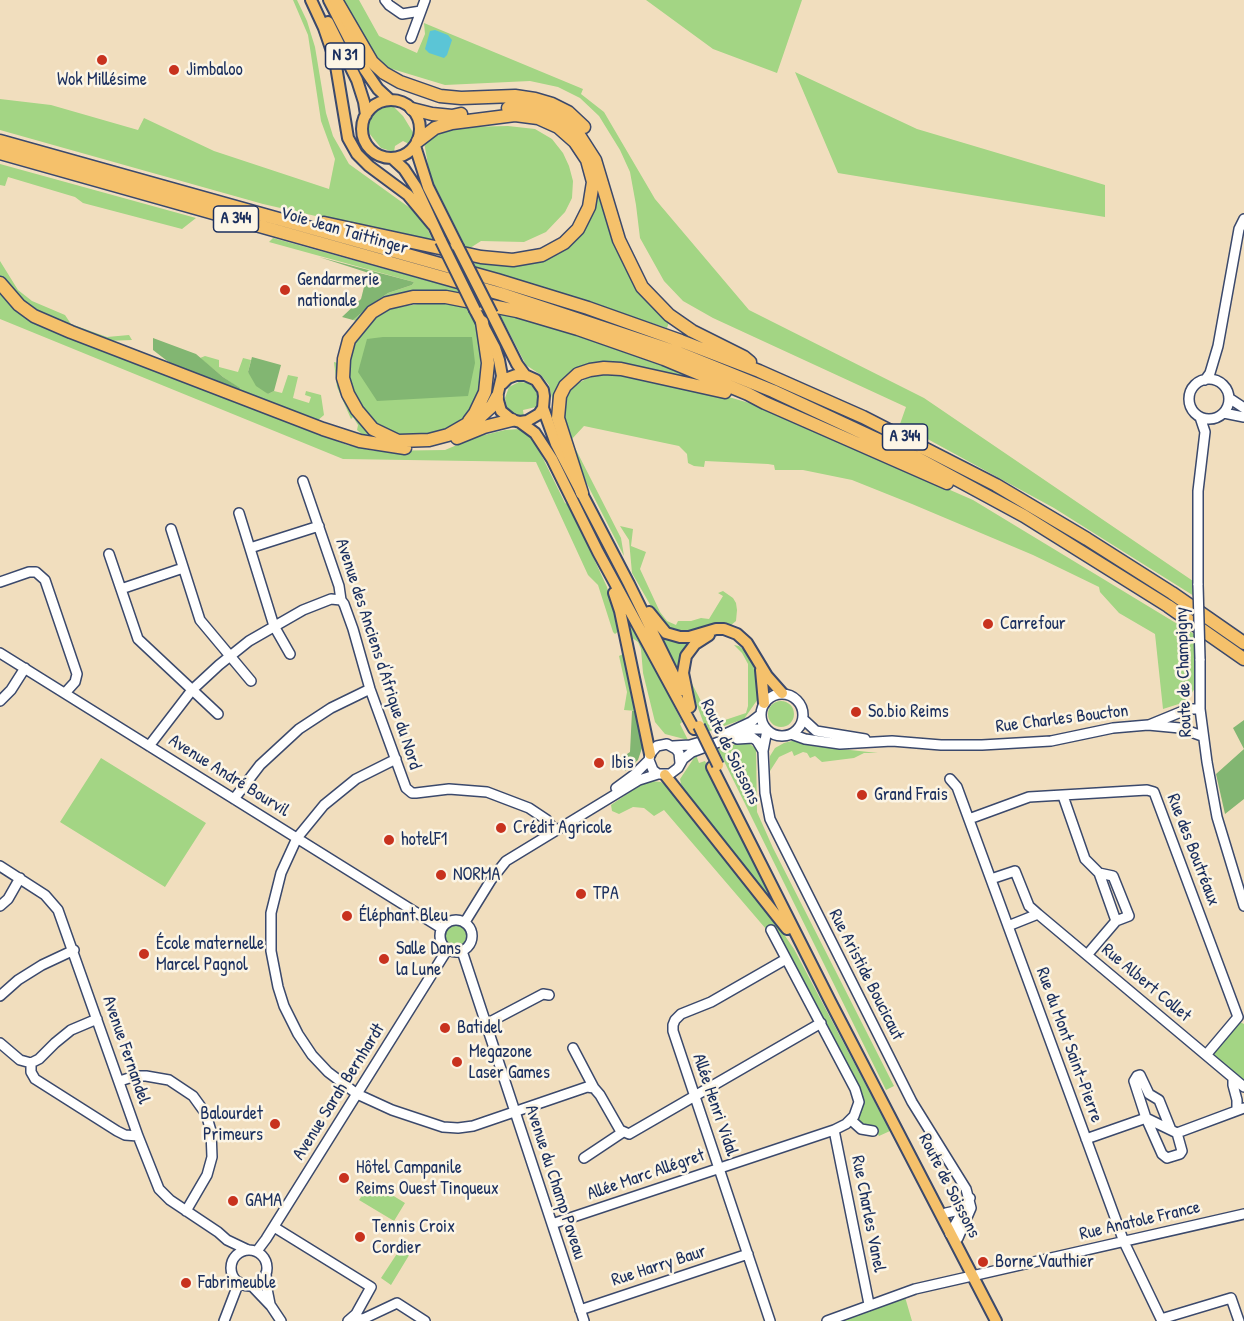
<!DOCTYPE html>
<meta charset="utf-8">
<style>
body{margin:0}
canvas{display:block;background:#f1debe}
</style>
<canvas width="1244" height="1321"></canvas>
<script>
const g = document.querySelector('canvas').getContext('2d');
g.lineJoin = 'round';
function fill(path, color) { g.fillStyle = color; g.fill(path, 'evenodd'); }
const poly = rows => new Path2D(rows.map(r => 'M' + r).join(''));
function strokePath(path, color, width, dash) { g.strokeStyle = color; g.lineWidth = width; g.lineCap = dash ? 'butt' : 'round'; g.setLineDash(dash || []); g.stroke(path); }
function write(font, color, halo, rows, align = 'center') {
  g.font = font + ' "Patrick Hand",sans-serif'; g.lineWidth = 5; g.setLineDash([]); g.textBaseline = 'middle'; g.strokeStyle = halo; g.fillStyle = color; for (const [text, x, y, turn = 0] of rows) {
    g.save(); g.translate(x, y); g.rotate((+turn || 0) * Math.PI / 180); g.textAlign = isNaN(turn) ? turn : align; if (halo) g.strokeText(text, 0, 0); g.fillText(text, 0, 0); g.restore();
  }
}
fill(poly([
 [293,0,297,0,307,21,315,47,326,113,333,136,349,164,410,208,425,224,434,243,263,204,0,130,0,99,51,105,138,130,144,118,214,151,329,189,335,159,321,121,308,35],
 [340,0,359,0,379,36,417,53,425,34,424,23,583,89,581,94,604,112,655,199,749,310,924,398,1193,581,1194,596,1054,508,900,424,906,407,713,318,683,301,664,281,640,238,636,205,630,172,620,150,599,116,580,98,558,87,530,81,445,85,389,68,374,56],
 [646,0,802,0,777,73,713,49],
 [795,72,917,129,1105,185,1105,217,838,173],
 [393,106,403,116,414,134,409,144,403,141,395,146,394,152,381,148,369,133,367,125,375,110,383,107],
 [508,126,535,129,552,139,563,153,569,166,573,181,572,198,565,212,546,232,524,242,481,241,467,250,430,176,424,142,435,134,445,130,464,127],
 [0,164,196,218,182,229,83,203,75,197,8,177,5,186,0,185],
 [596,180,624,265,637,289,669,322,667,328,476,267,472,259,562,248],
 [273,238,458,289,461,295,369,310,357,321,353,320,372,304,388,293,412,285,414,282,269,242],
 [0,261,18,290,32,301,65,315,71,324,107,337,129,335,132,340,106,341,28,307,0,277],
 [0,292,8,302,44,327,347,445,374,451,445,450,476,437,505,430,519,429,532,436,565,503,569,505,607,587,619,631,615,634,613,632,598,585,588,575,536,462,343,459,0,319],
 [435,301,466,305,475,323,479,337,481,369,480,391,473,405,461,421,441,433,428,436,399,436,374,424,365,415,350,385,349,369,352,343,368,323,389,309],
 [499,313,538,322,685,374,683,377,608,361,588,364,577,370,553,423,552,398,549,385,541,375,526,365],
 [205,356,219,360,219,367,238,372,243,358,251,360,248,372,268,394,274,391,282,393,288,375,298,377,293,398,309,403,311,397,305,395,306,391,321,395,324,415,317,421,280,406,273,407,237,393,239,388,223,377,200,358],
 [334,362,338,363,339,380,348,406,361,424,391,443,368,439,357,430,358,425,353,417,351,419,337,387],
 [597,373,617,373,705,390,756,405,973,500,1194,634,1196,687,1185,702,1163,709,1155,634,1119,613,1100,592,1099,587,1033,555,912,504,852,480,803,470,775,470,774,465,768,464,705,461,704,467,694,466,688,463,687,454,679,446,584,426,571,440,621,538,624,556,583,476,565,422,564,406,568,394,575,385],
 [519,382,528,383,535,388,538,398,536,407,523,410,524,417,518,417,512,412,507,407,505,398,509,387],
 [620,526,633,529,631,546,646,552,640,569,660,612,667,621,676,625,678,621,691,621,701,618,709,619,723,596,718,593,723,591,733,598,736,603,737,610,736,621,730,626,688,633,673,632,660,622,632,573,629,540],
 [625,615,628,615,682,722,680,724,688,740,665,734,655,722,643,673,641,649,638,642,628,635],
 [657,634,667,638,684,640,688,647,678,676],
 [734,645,739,646,745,651,751,660,759,683,760,696,744,719,707,732,686,676,686,667,696,647,698,649,693,653,690,660,688,676,713,724,746,713,748,706,748,664,742,653],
 [623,654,636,711,624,710,627,692,619,656],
 '768 714a13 13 0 1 1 26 0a13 13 0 1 1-26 0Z',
 [796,740,813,746,878,753,864,753,854,758,822,762,815,756,810,758,807,753,803,752,794,756,792,751,779,757,770,771,770,756,775,748,784,743],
 [740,743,750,744,756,749,757,812,773,848,894,1086,886,1090,718,749],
 [696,755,699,763,705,761,784,919,682,789,680,779],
 [101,758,206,823,165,887,60,822],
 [651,781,661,782,669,788,777,924,794,949,890,1131,879,1136,874,1128,868,1128,856,1120,862,1101,861,1093,776,929,766,929,664,810,654,816,644,808,633,807,619,814,612,811,611,805,640,785],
 '444 936a11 11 0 1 1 22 0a11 11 0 1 1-22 0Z',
 [1240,1022,1244,1024,1244,1084,1212,1056],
 [371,1182,405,1203,394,1221,359,1200],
 [402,1246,411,1252,391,1285,381,1278],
 [905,1297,912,1321,842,1321,856,1315]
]), '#a3d584');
fill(poly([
 [319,257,414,282,412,285,388,293,372,304,353,320,342,317,361,299,364,287,372,274],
 [383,337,472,337,475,363,468,396,377,401,358,372,367,339],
 [153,338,196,354,223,377,240,388,237,393,183,371,166,360,153,350],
 [252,357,281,365,274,391,268,394,256,386,248,372],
 [632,711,636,711,644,742,638,760,625,771,621,758,630,752],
 [1244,720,1244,799,1225,814,1216,774,1244,749,1233,728]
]), '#82b672');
fill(poly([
 [435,30,448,35,452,40,447,55,444,58,429,53,425,49,430,31]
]), '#5bc5d6');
const minor = poly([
 [385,0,389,5,402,14,421,11,425,0],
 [411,38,421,11],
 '1189 399a20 20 0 1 1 40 0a20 20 0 1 1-40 0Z',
 [1205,380,1210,373,1218,346,1239,229,1244,219],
 [1229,398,1244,408],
 [1224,413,1244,417],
 [303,481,339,586,341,600,344,604,353,629,370,689,406,788,412,793,416,793,449,789,487,792,529,808,547,820,555,831],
 [239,513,274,626,290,654],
 [171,529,200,620,251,681],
 [250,548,319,526],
 [109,554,138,639,218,714],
 [0,582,29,572,36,572,45,580,77,674,75,682,65,693],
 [1198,585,1198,491,1205,432,1200,417],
 [121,589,183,568],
 [0,653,441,928],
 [1200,659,1200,709,1207,762,1217,817,1244,906],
 '761 715a21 21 0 1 1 42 0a21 21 0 1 1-42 0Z',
 [0,701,11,690,25,668],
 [803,719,816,731,865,739],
 [1149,725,1188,709,1200,709],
 [767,730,763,751,765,793,770,819,912,1102,966,1189,971,1208,958,1238],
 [791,734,805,739,840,744,892,741,941,745,982,745,1051,741,1113,728,1148,725,1180,728,1202,736],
 [723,735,751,722,760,715],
 [737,739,753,738,757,741,763,751],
 [149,746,192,690,219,665,249,641,303,610,331,599,341,600],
 [673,746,690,745,704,741],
 [396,759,356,779,324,805,297,838,281,873,271,913,271,951,278,987,284,1006,298,1034,312,1055,328,1072,357,1094,392,1110,443,1127,458,1128,473,1126,587,1087,594,1088],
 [680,763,679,753,676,749,667,744,657,746,650,754,649,760,653,770,658,774,670,774,678,768,683,759,692,752,754,729,766,729],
 [950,779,957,787,1124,1242,1162,1321],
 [616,788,635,774,649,760],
 [1063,796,1085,859,1099,873,1116,921,1087,955],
 [234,799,260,765,299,729,331,708,370,689],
 [969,819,1029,797,1147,790,1154,792,1238,1017,1206,1055],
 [0,866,45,895,58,910,138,1136,159,1189,170,1200,218,1232,227,1240,248,1250],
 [1099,873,1113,876,1129,916,1116,921],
 [991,879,1015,871,1029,906,1038,914],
 [0,906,8,899,20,878],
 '440 936a16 16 0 1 1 32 0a16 16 0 1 1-32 0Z',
 [465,922,491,880,506,861,639,780,658,774],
 [1008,926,1038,914,1244,1087],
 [462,951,584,1321],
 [0,996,18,980,42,965,74,950],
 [486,1024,543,994,549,995],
 [0,1043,20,1060,31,1063,39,1059,55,1043,71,1030,97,1019],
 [573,1048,594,1088,600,1095,620,1130,629,1134,821,1023],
 [31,1063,31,1072,35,1079,117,1131,125,1135,138,1136],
 [1233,1078,1233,1085,1237,1100,1237,1109],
 [120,1081,135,1076,146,1076,169,1080,193,1096,206,1114,211,1131,212,1157,207,1175,186,1211],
 [851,1120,861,1129,873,1131],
 [834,1130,869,1304],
 [1171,1130,1159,1100,1149,1094,1140,1075,1137,1076,1134,1081,1146,1118,1162,1154,1167,1158,1180,1154,1182,1151,1177,1133],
 [1086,1139,1146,1118,1177,1133,1244,1108],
 [584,1158,623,1132],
 [946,1213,964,1209],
 [552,1224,834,1130,846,1124,854,1116,859,1102,855,1089,771,930],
 [274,1227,371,1287,356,1314,348,1321],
 [950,1234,970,1198],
 '231 1268a18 18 0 1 1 36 0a18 18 0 1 1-36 0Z',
 [257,1251,266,1239,447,950],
 [266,1273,267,1289,270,1304],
 [251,1285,271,1306,281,1321],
 [580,1310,748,1254],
 [355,1317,363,1319,397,1303,425,1321],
 [1161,1319,1231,1298,1239,1321],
 [224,1321,239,1282],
 [770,1321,673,1031,673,1025,675,1020,681,1014,711,1002,786,959],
 [827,1321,915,1289,1244,1214]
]);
const major = poly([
 [311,0,324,28,335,60,348,138,357,154,369,166,408,195,433,225],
 [329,0,365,70,378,89,390,100],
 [328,22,357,80,364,102,366,115],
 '362 129a29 29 0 1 1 58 0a29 29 0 1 1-58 0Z',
 [415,146,428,187,458,247],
 [392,158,404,169,416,187,441,241],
 [475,310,495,348,499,360,502,376,497,397,501,411,512,420,520,422,527,421,539,414,543,408,544,396,543,390,536,380,525,375,516,375,508,378,502,384],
 [492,314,517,364,525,375],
 [543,408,556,444,629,584,681,690],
 [520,422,535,433,552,459,598,552,694,729],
 [614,593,620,611,650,754],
 [649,612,666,633,680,637,689,637,716,629,724,629,737,634,747,643,767,676,782,693],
 [761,670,764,703],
 [690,707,683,673,686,656,695,644,709,635],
 [712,767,830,1001,996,1321],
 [665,775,787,929]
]);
const highway = poly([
 [336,0,372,62,384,73,400,82,440,96,461,98,515,96,535,99,552,104,568,112,584,127],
 [508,108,536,108,548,112,563,120,577,132,595,160,619,240,642,287,669,315,692,331,744,357,750,362],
 [412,109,432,114,452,116,461,114],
 [0,141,497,280,588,308,681,341,759,371,863,417,996,485,1087,539,1172,593,1244,643],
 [0,153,501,294,679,353,773,391,917,458,1024,516,1168,606,1244,659],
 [324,223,481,257,513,260,542,255,564,243,578,229,589,207,593,182,587,160,575,142,558,127,538,118,515,115,452,123,435,128,418,141],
 [0,283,19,305,34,316,71,332,323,429,360,441,405,448],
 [497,397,492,406,481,416,448,435,429,440,398,441,373,429,357,410,348,394,343,378,344,359,349,340,372,312,387,303,413,297,446,297,517,311,578,329,664,359,748,394,765,403,947,483],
 [469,421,475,413,485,392,488,363,482,322],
 [457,438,484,427,512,420],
 [582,493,558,418,560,396,565,386,578,374,590,370,604,368,621,369,725,392]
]);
strokePath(minor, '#3b496c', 12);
strokePath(major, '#3b496c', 14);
strokePath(highway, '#3b496c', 15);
strokePath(minor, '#fff', 9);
strokePath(major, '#f5c16b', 10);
strokePath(highway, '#f5c16b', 12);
const minorBridge = poly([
 [1198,585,1200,659]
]);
const majorBridge = poly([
 [441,241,475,310],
 [458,247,492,314],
 [699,726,718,765]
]);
strokePath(minorBridge, '#3b496c', 12, []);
strokePath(majorBridge, '#3b496c', 14, []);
strokePath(minorBridge, '#fff', 9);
strokePath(majorBridge, '#f5c16b', 10);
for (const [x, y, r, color] of [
 [102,60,6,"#c8321e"],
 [174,70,6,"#c8321e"],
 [285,290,6,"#c8321e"],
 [988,624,6,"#c8321e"],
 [856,712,6,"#c8321e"],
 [599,763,6,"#c8321e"],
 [862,795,6,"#c8321e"],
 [501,828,6,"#c8321e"],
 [389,840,6,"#c8321e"],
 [441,875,6,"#c8321e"],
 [581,894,6,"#c8321e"],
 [347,916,6,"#c8321e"],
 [144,954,6,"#c8321e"],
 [384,959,6,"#c8321e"],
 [445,1028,6,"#c8321e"],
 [457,1062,6,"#c8321e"],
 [275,1124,6,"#c8321e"],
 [344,1178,6,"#c8321e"],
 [233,1201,6,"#c8321e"],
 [360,1237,6,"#c8321e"],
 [983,1262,6,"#c8321e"],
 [186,1283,6,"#c8321e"]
]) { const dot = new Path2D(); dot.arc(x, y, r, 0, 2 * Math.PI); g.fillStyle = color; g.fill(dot); strokePath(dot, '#fcf5e5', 2); }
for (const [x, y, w] of [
 [345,56,39],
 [236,219,45],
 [905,437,45]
]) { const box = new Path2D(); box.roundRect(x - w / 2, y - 13, w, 26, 4.5); g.fillStyle = '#fcf5e5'; g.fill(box); strokePath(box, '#1b2f5e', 1.5); }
write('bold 16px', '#1b2f5e', null, [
 ["N 31",345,56],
 ["A 344",236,219],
 ["A 344",905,437]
]);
write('18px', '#1b2f5e', '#fcf5e5', [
 ["Jimbaloo",186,70],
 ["Wok Millésime",102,80,"center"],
 ["Gendarmerie",297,280],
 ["nationale",297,301],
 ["Carrefour",1000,624],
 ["So.bio Reims",868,712],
 ["Ibis",611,763],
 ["Grand Frais",874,795],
 ["Crédit Agricole",513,828],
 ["hotelF1",401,840],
 ["NORMA",453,875],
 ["TPA",593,894],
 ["Éléphant Bleu",359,916],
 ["École maternelle",156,944],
 ["Marcel Pagnol",156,965],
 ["Salle Dans",396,949],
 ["la Lune",396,970],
 ["Batidel",457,1028],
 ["Megazone",469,1052],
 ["Laser Games",469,1073],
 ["Balourdet",263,1114,"right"],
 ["Primeurs",263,1135,"right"],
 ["Hôtel Campanile",356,1168],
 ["Reims Ouest Tinqueux",356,1189],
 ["GAMA",245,1201],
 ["Tennis Croix",372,1227],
 ["Cordier",372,1248],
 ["Borne Vauthier",995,1262],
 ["Fabrimeuble",198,1283]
], 'left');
write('18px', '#1b2f5e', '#fcf5e5', [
 ["Voie Jean Taittinger",344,231,16],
 ["Avenue des Anciens d'Afrique du Nord",378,654,72],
 ["Route de Champigny",1184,672,-92],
 ["Rue Charles Boucton",1062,719,-7],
 ["Route de Soissons",730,752,64],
 ["Avenue André Bourvil",229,776,32],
 ["Rue des Boutréaux",1193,850,69],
 ["Rue Aristide Boucicaut",866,975,63],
 ["Rue Albert Collet",1146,983,40],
 ["Rue du Mont Saint-Pierre",1069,1045,70],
 ["Avenue Fernandel",126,1050,71],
 ["Avenue Sarah Bernhardt",339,1092,-58],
 ["Allée Henri Vidal",715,1105,71],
 ["Allée Marc Allégret",646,1175,-19],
 ["Avenue du Champ Paveau",555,1182,72],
 ["Route de Soissons",949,1186,63],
 ["Rue Charles Vanel",868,1214,79],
 ["Rue Anatole France",1140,1221,-13],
 ["Rue Harry Baur",659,1266,-18]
]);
</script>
